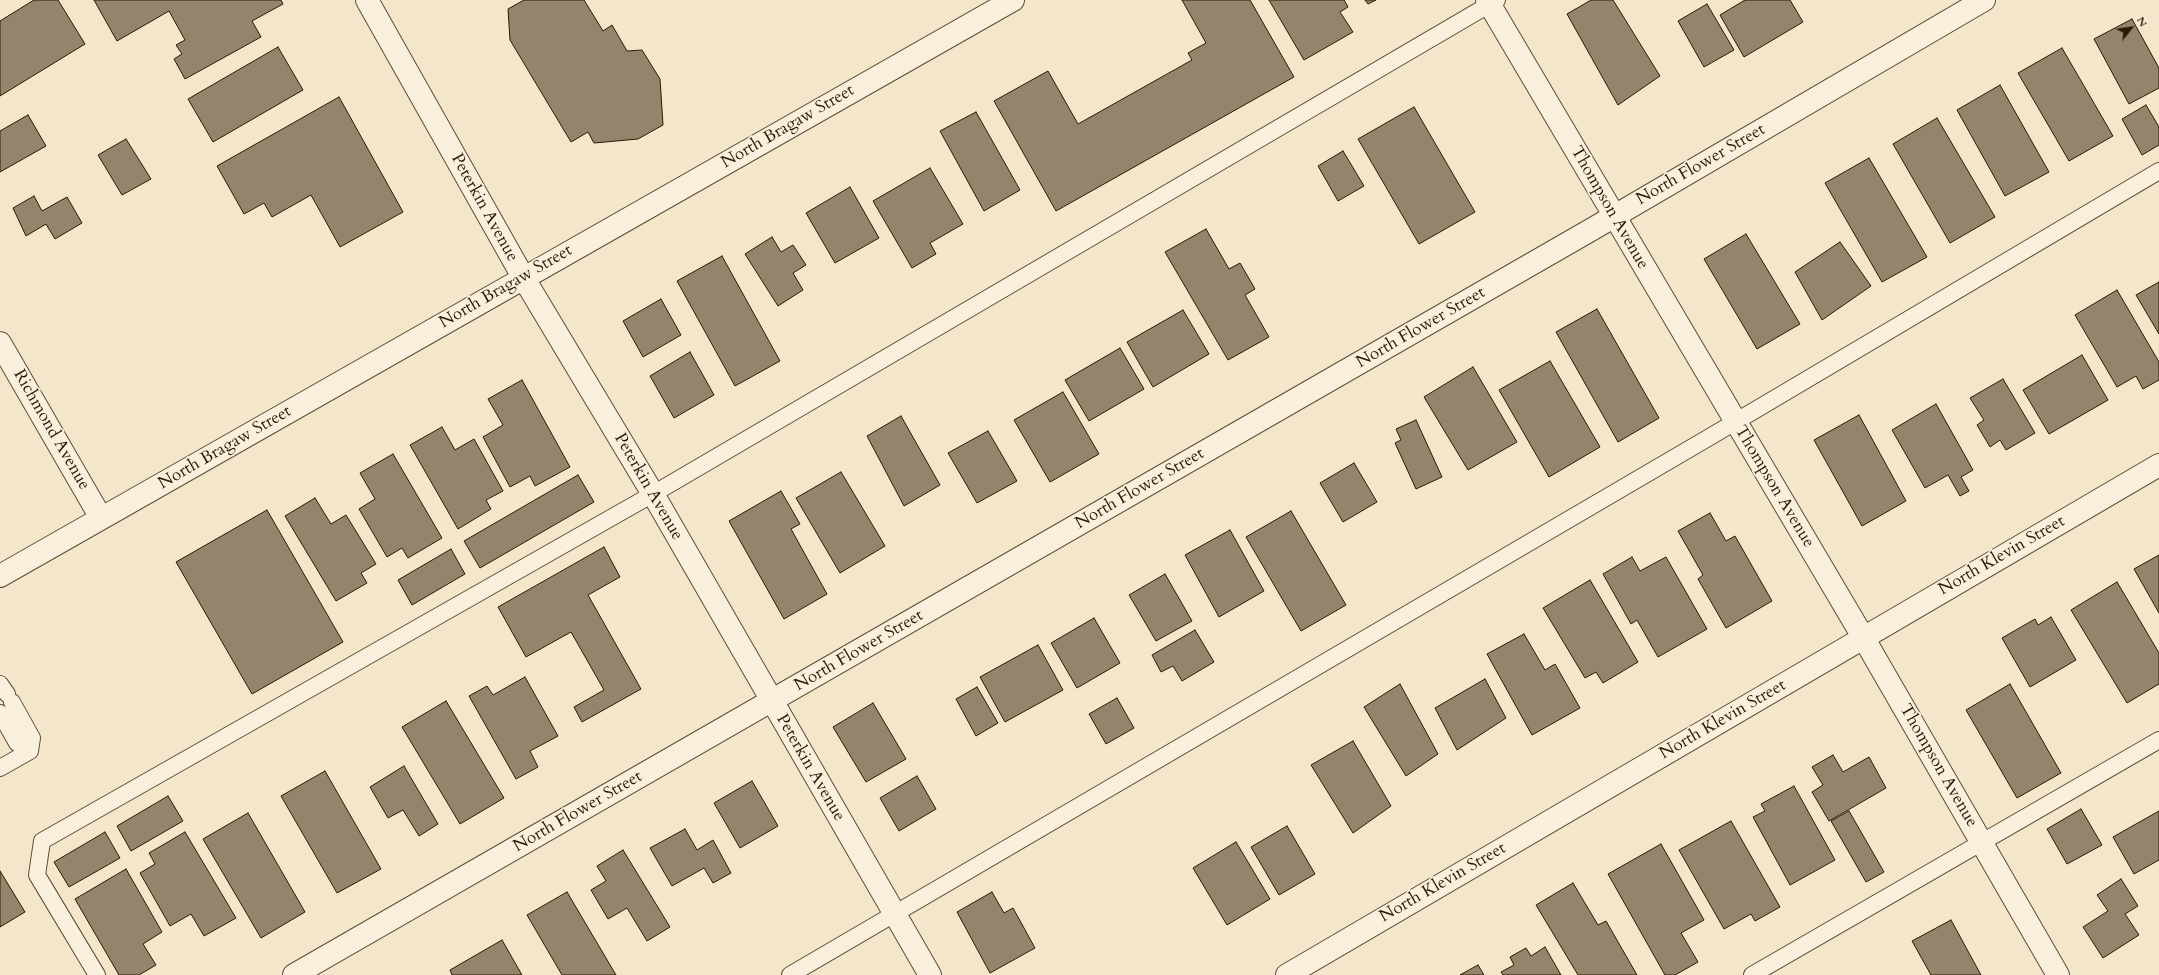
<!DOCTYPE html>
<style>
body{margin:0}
#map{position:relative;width:2159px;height:975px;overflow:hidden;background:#f4e6cb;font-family:Cardo,serif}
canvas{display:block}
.north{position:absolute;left:2111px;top:8px;width:40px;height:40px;-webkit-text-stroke:3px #f8efdd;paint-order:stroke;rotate:60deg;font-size:11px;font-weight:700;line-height:16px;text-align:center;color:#2a1a02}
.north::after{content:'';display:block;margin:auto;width:14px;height:18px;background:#2a1a02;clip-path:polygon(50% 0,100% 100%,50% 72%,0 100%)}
</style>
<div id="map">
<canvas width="2159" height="975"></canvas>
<div class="north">N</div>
</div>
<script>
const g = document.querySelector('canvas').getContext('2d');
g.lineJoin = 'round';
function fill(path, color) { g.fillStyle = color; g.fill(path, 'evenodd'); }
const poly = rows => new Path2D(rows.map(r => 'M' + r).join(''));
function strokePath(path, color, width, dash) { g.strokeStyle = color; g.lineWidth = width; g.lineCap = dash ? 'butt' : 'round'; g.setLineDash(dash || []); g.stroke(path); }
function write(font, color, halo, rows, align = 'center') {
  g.font = font + ' Cardo,serif'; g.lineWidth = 3.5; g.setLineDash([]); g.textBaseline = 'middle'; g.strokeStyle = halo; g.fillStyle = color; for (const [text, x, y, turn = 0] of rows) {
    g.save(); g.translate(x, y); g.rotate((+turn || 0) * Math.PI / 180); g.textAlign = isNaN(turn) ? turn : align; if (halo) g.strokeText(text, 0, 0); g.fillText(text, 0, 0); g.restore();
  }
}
const building = poly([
 [34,0,58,0,85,44,0,96,0,21,34,0],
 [94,0,281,0,283,4,252,21,261,37,185,79,174,59,182,54,176,45,185,40,169,11,117,41,94,0],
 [524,0,584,0,603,31,612,25,627,51,642,50,660,79,663,125,638,139,594,143,588,132,571,142,510,40,508,9,524,0],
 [1182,0,1250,0,1294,77,1056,211,994,101,1048,71,1078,124,1192,60,1188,53,1206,43,1182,0],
 [1269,0,1344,0,1348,7,1340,12,1353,32,1304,60,1269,0],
 [1365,0,1376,0,1368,4,1365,0],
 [1591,0,1613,0,1660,76,1618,105,1567,14,1591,0],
 [1745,0,1790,0,1803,22,1744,57,1720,15,1745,0],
 [1707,4,1734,50,1704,67,1678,21,1707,4],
 [2132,19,2159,68,2159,88,2129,104,2094,39,2132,19],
 [278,47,303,90,213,142,188,99,278,47],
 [2062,48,2113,136,2069,161,2018,73,2062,48],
 [2000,85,2049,172,2005,196,1957,110,2000,85],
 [339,97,403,212,340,247,311,195,272,217,264,203,244,214,217,166,339,97],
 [2146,105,2159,127,2159,145,2142,155,2122,119,2146,105],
 [1414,107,1475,212,1419,244,1358,139,1414,107],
 [976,112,1020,190,984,211,940,131,976,112],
 [28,115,46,146,0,172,0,131,28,115],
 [1937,118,1995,217,1950,243,1893,144,1937,118],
 [126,139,151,179,122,195,98,155,126,139],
 [1343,151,1364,186,1338,201,1318,166,1343,151],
 [1869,158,1927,257,1882,282,1825,183,1869,158],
 [930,168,963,224,930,243,936,254,912,268,873,201,930,168],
 [850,187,879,238,835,263,806,213,850,187],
 [34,196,42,211,67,197,82,223,55,239,46,224,26,236,13,208,34,196],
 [1206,229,1229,269,1240,263,1255,289,1245,295,1269,337,1228,360,1165,252,1206,229],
 [1746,234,1800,324,1757,349,1704,259,1746,234],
 [772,237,781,252,793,245,806,265,793,273,803,290,778,306,745,254,772,237],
 [1840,242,1871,286,1822,320,1795,272,1840,242],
 [722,256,780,361,735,386,677,281,722,256],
 [2159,282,2159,334,2136,295,2159,282],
 [2117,290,2159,362,2159,380,2143,389,2136,376,2117,387,2075,315,2117,290],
 [661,299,681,335,643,357,623,321,661,299],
 [1597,309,1659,418,1618,442,1556,332,1597,309],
 [1183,310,1209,354,1153,387,1127,342,1183,310],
 [1120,348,1144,389,1089,421,1065,380,1120,348],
 [690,352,714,395,674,418,650,376,690,352],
 [2082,355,2108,400,2049,434,2023,390,2082,355],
 [1550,361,1600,447,1549,477,1499,390,1550,361],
 [1473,367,1517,442,1468,470,1424,397,1473,367],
 [2003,379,2035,433,2006,450,2000,440,1990,447,1977,425,1984,420,1970,398,2003,379],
 [522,380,570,467,535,486,530,476,510,487,483,437,503,425,488,399,522,380],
 [1063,392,1099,454,1050,482,1014,420,1063,392],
 [1936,404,1973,470,1961,477,1969,491,1960,496,1948,475,1925,488,1892,430,1936,404],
 [1859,415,1906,501,1862,526,1814,440,1859,415],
 [901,416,940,485,904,506,867,436,901,416],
 [1416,420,1442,477,1416,489,1395,443,1401,440,1396,429,1416,420],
 [442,427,455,450,474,439,503,491,486,500,491,509,458,529,410,445,442,427],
 [988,431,1017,481,977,503,948,453,988,431],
 [393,454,442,538,408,558,402,548,387,557,359,509,375,499,360,473,393,454],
 [1354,463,1377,502,1343,522,1320,483,1354,463],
 [841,472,885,546,840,573,796,498,841,472],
 [578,475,594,502,480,568,464,541,578,475],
 [781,491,800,524,791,529,827,594,784,619,729,521,781,491],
 [315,498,331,524,346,515,376,564,361,573,367,583,336,601,285,516,315,498],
 [267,510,343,642,252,694,176,562,267,510],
 [1291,511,1346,605,1301,631,1246,537,1291,511],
 [1710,513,1726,541,1735,536,1772,601,1726,628,1698,579,1703,575,1678,531,1710,513],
 [1230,530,1264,591,1219,617,1185,555,1230,530],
 [604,547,620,577,588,595,641,689,582,722,574,707,604,690,571,632,526,657,498,607,604,547],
 [451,549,465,574,412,605,398,580,451,549],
 [2159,555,2159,613,2134,569,2159,555],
 [1632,557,1640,571,1666,557,1707,629,1658,657,1637,620,1631,624,1603,574,1632,557],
 [1165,574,1192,621,1156,641,1129,595,1165,574],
 [1590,580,1638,662,1603,683,1596,672,1585,678,1543,608,1590,580],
 [2117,582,2159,653,2159,684,2127,703,2071,610,2117,582],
 [2051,617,2076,660,2030,687,2002,638,2035,619,2038,625,2051,617],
 [1094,618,1120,663,1077,688,1051,643,1094,618],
 [1195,630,1214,662,1182,681,1173,666,1161,672,1152,655,1195,630],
 [1524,634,1545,670,1555,664,1580,708,1532,735,1487,654,1524,634],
 [1038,645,1063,690,1005,722,980,677,1038,645],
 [525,677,558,736,530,751,538,767,516,779,469,696,487,686,493,695,525,677],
 [1485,679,1506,718,1457,750,1435,708,1485,679],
 [1400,684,1438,754,1406,776,1364,707,1400,684],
 [2010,684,2061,773,2017,798,1966,710,2010,684],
 [977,687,998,723,976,736,956,699,977,687],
 [1117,698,1134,728,1106,744,1089,714,1117,698],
 [446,701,504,798,460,824,402,727,446,701],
 [873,703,906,759,866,782,833,727,873,703],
 [1353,741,1391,806,1353,833,1311,765,1353,741],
 [1833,755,1843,772,1869,757,1886,788,1829,821,1812,792,1823,785,1812,767,1833,755],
 [404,766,438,824,419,836,403,810,388,818,370,787,404,766],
 [325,771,381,869,337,893,281,796,325,771],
 [917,776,936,809,899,831,880,798,917,776],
 [752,781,778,826,740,848,714,803,752,781],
 [1794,786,1835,860,1790,885,1753,817,1765,811,1761,804,1794,786],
 [168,796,183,821,131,851,117,826,168,796],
 [2081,809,2102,845,2067,864,2047,829,2081,809],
 [1849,811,1884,872,1866,882,1831,821,1849,811],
 [2159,811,2159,860,2134,874,2113,837,2159,811],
 [248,813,305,912,261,938,203,839,248,813],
 [1731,821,1780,907,1755,921,1751,914,1724,929,1679,850,1731,821],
 [1287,826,1315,874,1279,895,1251,847,1287,826],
 [685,829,697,850,713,840,731,873,713,883,704,868,672,886,650,848,685,829],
 [105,832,120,858,69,887,54,862,105,832],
 [185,832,236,918,204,936,191,914,170,926,140,873,155,864,149,853,185,832],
 [1236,842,1270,899,1227,925,1193,868,1236,842],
 [1661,844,1704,920,1681,933,1698,962,1675,975,1665,975,1608,874,1661,844],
 [623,850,670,927,647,941,627,908,608,919,591,890,606,881,597,866,623,850],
 [126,869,162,932,143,944,156,965,139,975,119,975,75,899,126,869],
 [0,871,25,912,0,927,0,871],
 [2121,879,2138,906,2125,914,2139,935,2103,958,2083,927,2108,911,2097,895,2121,879],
 [1573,883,1598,925,1606,921,1637,975,1578,975,1536,905,1573,883],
 [567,892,616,975,562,975,527,915,567,892],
 [992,892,1004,913,1013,908,1035,948,990,973,957,912,992,892],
 [1951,920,1981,975,1931,975,1912,941,1951,920],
 [502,940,522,975,452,975,450,970,502,940],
 [1545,947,1561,975,1503,975,1501,972,1514,965,1510,957,1526,948,1531,956,1545,947],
 [1478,965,1484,975,1460,975,1478,965]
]);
fill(building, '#93846b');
strokePath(building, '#2a1a02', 1);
const lane = poly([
 [0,684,7,694],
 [0,713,17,743,30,751],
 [0,768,30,751,32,738,12,702],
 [97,975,37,875,42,841,653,494,1497,0],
 [790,975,1708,438,2159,171],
 [1752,975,2159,740]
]);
const street = poly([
 [367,0,523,277,653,494,930,975],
 [1487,0,1863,637,2058,975],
 [0,343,101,518],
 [0,576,1013,0],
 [294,975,1589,231,1984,0],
 [1287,975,2159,465]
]);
strokePath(lane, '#5c4d34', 18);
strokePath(street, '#5c4d34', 24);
strokePath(lane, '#f8efdd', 16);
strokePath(street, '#f8efdd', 22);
write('17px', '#2a1a02', '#f8efdd', [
 ["North Bragaw Street",788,127,-30],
 ["North Flower Street",1701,165,-30],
 ["Peterkin Avenue",484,208,61],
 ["Thompson Avenue",1609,208,60],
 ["North Bragaw Street",506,287,-30],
 ["North Flower Street",1421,328,-30],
 ["Richmond Avenue",51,430,60],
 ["North Bragaw Street",225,448,-30],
 ["Peterkin Avenue",648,487,60],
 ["Thompson Avenue",1774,487,59],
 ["North Flower Street",1140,489,-30],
 ["North Klevin Street",2002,556,-30],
 ["North Flower Street",859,651,-30],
 ["North Klevin Street",1723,720,-30],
 ["Thompson Avenue",1938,766,60],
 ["Peterkin Avenue",810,768,60],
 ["North Flower Street",578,812,-30],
 ["North Klevin Street",1443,883,-30]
]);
</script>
